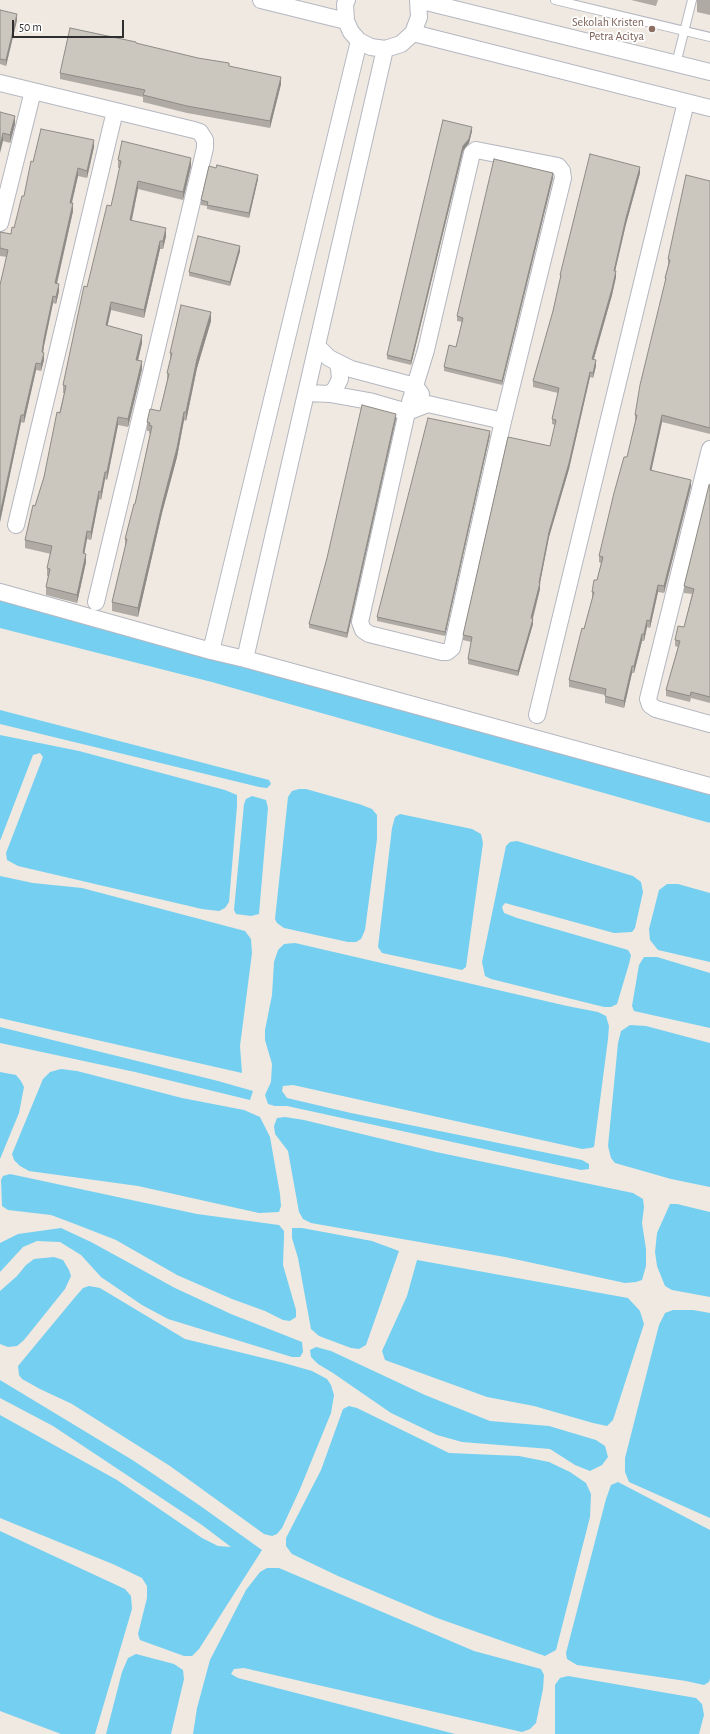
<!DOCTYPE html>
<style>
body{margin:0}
#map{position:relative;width:710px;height:1734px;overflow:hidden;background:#efe9e1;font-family:"Alegreya Sans",sans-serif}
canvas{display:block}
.scale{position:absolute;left:12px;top:20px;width:112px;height:18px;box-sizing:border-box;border:2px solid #2e2e2e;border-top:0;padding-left:5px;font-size:12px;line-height:14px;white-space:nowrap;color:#2e2e2e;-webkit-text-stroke:3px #fff;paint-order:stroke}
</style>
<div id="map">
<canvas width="710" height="1734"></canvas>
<div class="scale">50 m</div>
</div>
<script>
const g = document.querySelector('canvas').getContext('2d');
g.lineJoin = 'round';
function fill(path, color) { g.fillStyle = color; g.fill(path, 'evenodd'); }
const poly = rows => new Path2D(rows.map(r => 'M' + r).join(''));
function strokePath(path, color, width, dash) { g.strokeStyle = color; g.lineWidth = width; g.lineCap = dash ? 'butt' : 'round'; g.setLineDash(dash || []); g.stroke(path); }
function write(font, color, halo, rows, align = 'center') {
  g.font = font + ' "Alegreya Sans",sans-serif'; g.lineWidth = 3.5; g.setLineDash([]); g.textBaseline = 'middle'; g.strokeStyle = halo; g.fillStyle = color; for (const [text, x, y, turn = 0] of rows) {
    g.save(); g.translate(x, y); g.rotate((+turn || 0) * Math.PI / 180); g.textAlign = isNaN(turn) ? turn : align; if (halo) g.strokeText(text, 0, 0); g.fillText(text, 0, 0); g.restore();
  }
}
fill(poly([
 [0,710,269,780,271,784,267,788,259,787,0,724],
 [0,735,79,751,225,790,237,795,237,806,229,902,225,908,219,911,202,909,18,866,7,860,6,853,43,757,40,753,33,755,0,841],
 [299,789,306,789,359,804,372,809,377,815,377,839,365,930,361,939,356,942,348,942,284,928,277,923,275,919,288,797,292,791],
 [252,796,266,800,268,808,259,914,251,916,236,914,234,910,244,804,246,799],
 [400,814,472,829,481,834,483,843,466,967,462,970,382,953,378,947,392,828,395,817],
 [517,841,633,876,641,882,643,892,635,928,632,932,614,933,505,903,502,907,504,913,517,918,628,950,631,955,629,964,617,1004,611,1007,604,1007,491,979,485,976,482,962,506,846,510,842],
 [0,876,33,883,82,888,245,931,251,939,252,953,240,1046,242,1073,0,1018],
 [667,884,678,884,710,893,710,962,658,950,650,940,649,929,659,890],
 [295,943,567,1006,598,1012,606,1016,609,1026,608,1039,594,1147,590,1148,582,1149,293,1085,283,1086,282,1091,287,1098,351,1113,582,1160,589,1164,589,1169,581,1170,287,1106,275,1106,268,1104,265,1095,271,1082,272,1064,265,1040,265,1030,272,995,274,962,278,950,284,944],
 [644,957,657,957,710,973,710,1028,634,1011,632,1006,639,965],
 [630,1025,646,1026,710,1043,710,1187,671,1179,615,1163,611,1158,608,1146,618,1043,621,1031],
 [0,1027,218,1081,253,1091,250,1100,135,1072,0,1043],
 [61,1069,77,1071,182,1098,244,1110,260,1117,270,1137,280,1194,281,1206,279,1212,259,1213,138,1186,29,1171,20,1166,14,1160,12,1154,43,1079,50,1072],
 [0,1072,16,1075,21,1081,24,1087,19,1113,0,1159],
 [285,1117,304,1120,436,1152,633,1193,643,1199,644,1207,642,1223,646,1249,646,1266,642,1280,636,1282,625,1283,505,1257,311,1223,303,1219,299,1212,288,1151,275,1134,274,1126,277,1118],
 [10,1174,197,1214,279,1225,284,1231,284,1236,283,1265,296,1310,296,1317,290,1321,283,1320,265,1311,232,1299,177,1275,116,1240,75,1224,51,1215,8,1210,2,1206,1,1180,3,1176],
 [670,1204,677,1204,710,1212,710,1297,672,1290,665,1286,657,1266,655,1252,657,1233],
 [61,1228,91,1242,175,1288,231,1314,302,1342,303,1352,300,1357,292,1357,168,1319,142,1305,101,1277,81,1255,60,1242,37,1241,23,1247,0,1272,0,1243,18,1234],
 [292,1228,302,1228,372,1241,399,1251,366,1345,359,1349,351,1348,319,1336,311,1329,298,1258,292,1238],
 [54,1257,63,1260,69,1270,71,1276,65,1289,24,1340,17,1346,8,1347,0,1344,0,1291,17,1276,26,1265,34,1259],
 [417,1260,628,1298,640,1311,644,1324,613,1420,607,1426,593,1423,534,1406,487,1397,385,1360,382,1351,407,1296],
 [89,1286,100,1288,185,1339,284,1363,312,1371,327,1379,331,1385,334,1395,331,1413,300,1489,282,1528,277,1534,272,1536,264,1534,170,1466,72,1404,40,1389,22,1379,19,1375,18,1366,76,1296,83,1288],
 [673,1310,693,1310,710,1313,710,1518,629,1482,625,1472,625,1458,659,1325,665,1313],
 [316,1347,331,1351,425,1395,490,1421,549,1426,596,1440,605,1446,608,1457,602,1465,590,1471,575,1465,550,1449,462,1442,437,1435,391,1413,333,1373,318,1364,311,1357,310,1350],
 [0,1380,134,1461,199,1505,262,1550,199,1649,192,1656,184,1656,140,1640,138,1634,147,1598,147,1586,142,1578,115,1565,0,1518,0,1415,117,1480,202,1538,218,1546,231,1547,202,1525,53,1426,0,1398],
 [349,1406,357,1408,449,1453,519,1456,549,1462,570,1472,586,1483,591,1494,590,1517,556,1650,545,1656,437,1618,338,1576,292,1554,286,1546,286,1538,321,1470,343,1409],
 [618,1482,710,1530,710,1678,709,1682,704,1685,686,1681,577,1665,567,1659,566,1653,606,1499,611,1485],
 [0,1531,125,1589,131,1596,132,1609,95,1734,61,1734,0,1711],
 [267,1568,279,1568,474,1651,541,1669,544,1675,543,1689,536,1723,530,1729,522,1732,244,1668,234,1669,231,1674,238,1678,455,1734,193,1734,197,1708,210,1660,246,1590,260,1572],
 [136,1654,174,1664,183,1670,184,1679,171,1734,106,1734,122,1672,128,1658],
 [568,1676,696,1698,702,1704,704,1715,699,1734,555,1734,555,1685,560,1678]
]), '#75cff0');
strokePath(poly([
 [0,614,219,670,710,809]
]), '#75cff0', 27);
const lane = poly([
 [555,0,710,37],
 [676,64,692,0]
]);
const street = poly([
 [261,0,346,21],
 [347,0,345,4,346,21,351,32,359,41,371,47,385,49,401,44,413,33,419,17,418,0,710,72],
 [413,33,710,108],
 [0,83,194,130,200,132,205,140,205,148,96,602],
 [476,150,558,166,562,171,563,178,503,421,452,648,447,652,442,652,369,634,363,630,360,622,407,412,426,350,472,153,476,150],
 [0,223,33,91],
 [318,347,329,358,351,369,415,386,421,394],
 [307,393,330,394,369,401,407,412,428,404,503,421],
 [330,394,335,389,340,379,339,368,337,363],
 [710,449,648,699,650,705,656,709,710,724],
 [16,525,115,111],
 [0,592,211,651,245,659,710,786],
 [211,651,359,41],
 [245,659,385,49],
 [537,715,686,102]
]);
strokePath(lane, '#b4b7c1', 10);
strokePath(street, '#b4b7c1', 18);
strokePath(lane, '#fff', 8);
strokePath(street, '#fff', 16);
fill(poly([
 [631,0,658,0,656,6],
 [697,0,710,0,710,15,697,12],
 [0,10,17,20,6,66,0,64],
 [136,44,229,66,281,84,270,128,187,113,143,102,143,97,60,79,60,73],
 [0,112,15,124,10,143,3,141],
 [443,120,472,131,469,143,463,151,411,365,387,359,387,355],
 [94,147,87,178,78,176,72,203,73,211,57,284,59,291,56,304,53,303,44,346,43,353,44,360,41,371,36,370,24,423,21,422,0,522,0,285,7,257,0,256,0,232,11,234,14,228,24,196,33,162],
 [118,160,191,166,183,200,138,189,132,220,166,236,163,249,160,249,144,318,111,310,107,326,142,343,138,361,142,369,128,427,118,425,107,480,105,479,101,500,99,499,91,540,87,539,84,553,86,562,77,603,46,595,46,587,48,576,47,576,47,568,51,554,25,548,25,540,44,477,64,393,63,393,63,385,87,287,111,206,120,168,118,168],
 [640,173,626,224,615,271,616,277,612,295,594,359,596,366,593,378,590,377,569,469,549,537,540,583,540,589,533,619,533,624,518,676,468,664,468,659,471,642,463,640,463,635,550,446,555,425,552,424,552,419,558,393,533,387,533,381,553,311,560,280,560,275],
 [553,178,502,385,444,371,444,367,456,347,462,322,457,321,457,316],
 [258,179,249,218,207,209,207,206,201,205,201,200],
 [710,181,710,434,662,422,651,470,691,486,664,593,658,592,650,628,647,627,644,641,642,641,634,673,632,673,624,708,605,703,605,695,569,687,569,680,584,629,592,599,592,592,597,580,601,563,599,562,599,556,627,457,635,422,635,415,665,283,665,278,668,265,668,259],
 [240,251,230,286,189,276,189,272],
 [211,321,197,368,186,421,184,420,177,457,162,513,138,617,112,611,112,602,125,547,125,539,135,504,150,434,149,433,149,431,147,431,147,422,160,411,167,381,167,373,170,360,170,353],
 [396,419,347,638,309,628,309,624,327,558],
 [490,435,445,636,377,621,377,617],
 [710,485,710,703,691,698,690,702,666,696,666,690,678,647,675,646,675,640,684,627,692,594,684,593,684,586]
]), '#afaba4');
fill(poly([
 [17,14,17,20,6,66,6,60],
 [281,77,281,84,270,128,270,121],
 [15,116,15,124,10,143,10,135],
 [472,127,472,131,469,143,463,151,411,365,411,361,463,146],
 [3,133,3,141,0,153,0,146],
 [94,140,94,147,87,178,87,171],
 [191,158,191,166,183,200,183,192],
 [640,167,640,173,626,224,614,276,614,271,626,218],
 [78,168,78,176,70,210,70,203],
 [553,173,553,178,502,385,502,381],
 [258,175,258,179,249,218,249,213],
 [138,181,138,189,130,227,130,220],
 [73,203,73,211,55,291,55,283],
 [166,228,166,236,163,249,163,241],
 [160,241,160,249,144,318,144,310],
 [240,246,240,251,230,286,230,282],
 [616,271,616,277,612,295,592,365,592,359],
 [59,284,59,291,56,304,56,297],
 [53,296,53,303,44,346,42,360,42,352,44,339],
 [111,302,111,310,106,333,106,325],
 [211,312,211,321,197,368,186,421,186,412,197,359],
 [142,335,142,343,136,368,136,360],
 [44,353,44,360,41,371,41,364],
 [596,360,596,366,593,378,593,373],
 [142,361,142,369,128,427,128,419],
 [36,363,36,370,24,423,24,415],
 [590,372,590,377,569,469,549,537,539,588,540,583,540,589,531,624,531,618,549,532],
 [184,412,184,420,177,457,162,513,138,617,138,608,162,505],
 [396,414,396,419,347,638,347,633],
 [21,415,21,422,0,522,0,514],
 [662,415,662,422,650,477,650,470],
 [118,417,118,425,107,480,107,472],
 [490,431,490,435,445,636,445,632],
 [105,472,105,479,101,500,101,492],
 [691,480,691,486,664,593,664,586],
 [99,491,99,499,91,540,91,532],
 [87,531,87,539,83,561,83,553],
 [86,554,86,562,77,603,77,595],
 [658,585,658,592,650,628,650,621],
 [533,619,533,624,518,676,518,671],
 [647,620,647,627,644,641,644,634],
 [642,634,642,641,634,673,634,666],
 [632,666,632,673,624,708,624,701]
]), '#8e8b86');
const building = poly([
 [0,10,17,14,6,60,0,59,0,10],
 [70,28,136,42,136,43,198,58,229,63,229,66,281,77,270,121,187,106,143,95,145,90,60,73,70,28],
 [0,112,15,116,10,135,3,133,0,146,0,112],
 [443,120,472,127,469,139,463,146,411,361,387,355,443,120],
 [41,129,94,140,87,171,78,168,70,203,73,203,55,283,59,284,56,297,53,296,44,339,42,352,44,353,41,364,36,363,24,415,21,415,0,514,0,285,8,250,0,248,0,232,11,234,12,227,14,228,22,196,24,196,31,161,33,162,41,129],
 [122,141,191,158,183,192,138,181,130,220,166,228,163,241,160,241,144,310,111,302,106,325,142,335,136,360,142,361,128,419,118,417,107,472,105,472,101,492,99,491,91,532,87,531,83,553,86,554,77,595,46,587,50,569,47,568,52,546,25,540,33,505,35,506,44,477,57,412,60,413,66,386,63,385,84,286,87,287,107,205,111,206,114,193,121,161,118,160,122,141],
 [590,154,640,167,626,218,614,271,616,271,612,289,592,359,596,360,593,373,590,372,569,463,549,532,539,583,540,583,531,618,533,619,518,671,468,659,472,637,463,635,508,437,550,446,556,420,552,419,559,388,533,381,553,311,561,275,560,275,590,154],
 [494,159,553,173,502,381,444,367,449,345,456,347,463,318,457,316,494,159],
 [217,165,258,175,249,213,207,205,208,202,201,200,209,166,216,168,217,165],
 [686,175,710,181,710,428,662,415,650,470,691,480,664,586,658,585,650,621,647,620,644,634,642,634,634,666,632,666,624,701,605,696,606,689,569,680,582,628,584,629,594,592,592,592,594,580,597,580,603,557,599,556,614,493,624,457,627,457,637,415,635,415,640,385,666,278,665,278,670,260,668,259,686,175],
 [198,236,240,246,230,282,189,272,198,236],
 [181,305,211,312,197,359,186,412,184,412,177,448,162,505,138,608,112,602,127,539,125,539,134,504,135,504,152,426,149,425,150,423,147,422,150,409,160,411,169,374,167,373,172,353,170,353,181,305],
 [362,405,396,414,347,633,309,624,327,558,362,405],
 [428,418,490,431,445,632,377,617,428,418],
 [709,485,710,485,710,697,691,692,690,696,666,690,680,641,675,640,678,626,684,627,694,589,684,586,709,485]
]);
fill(building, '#cbc7bf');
strokePath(building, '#8e8b86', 1);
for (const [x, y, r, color] of [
 [652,29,4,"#8d6e63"]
]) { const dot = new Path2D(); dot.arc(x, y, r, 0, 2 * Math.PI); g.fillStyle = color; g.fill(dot); strokePath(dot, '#fff', 1.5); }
write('12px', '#785e54', '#fff', [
 ["Sekolah Kristen",644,22],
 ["Petra Acitya",644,36]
], 'right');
</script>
